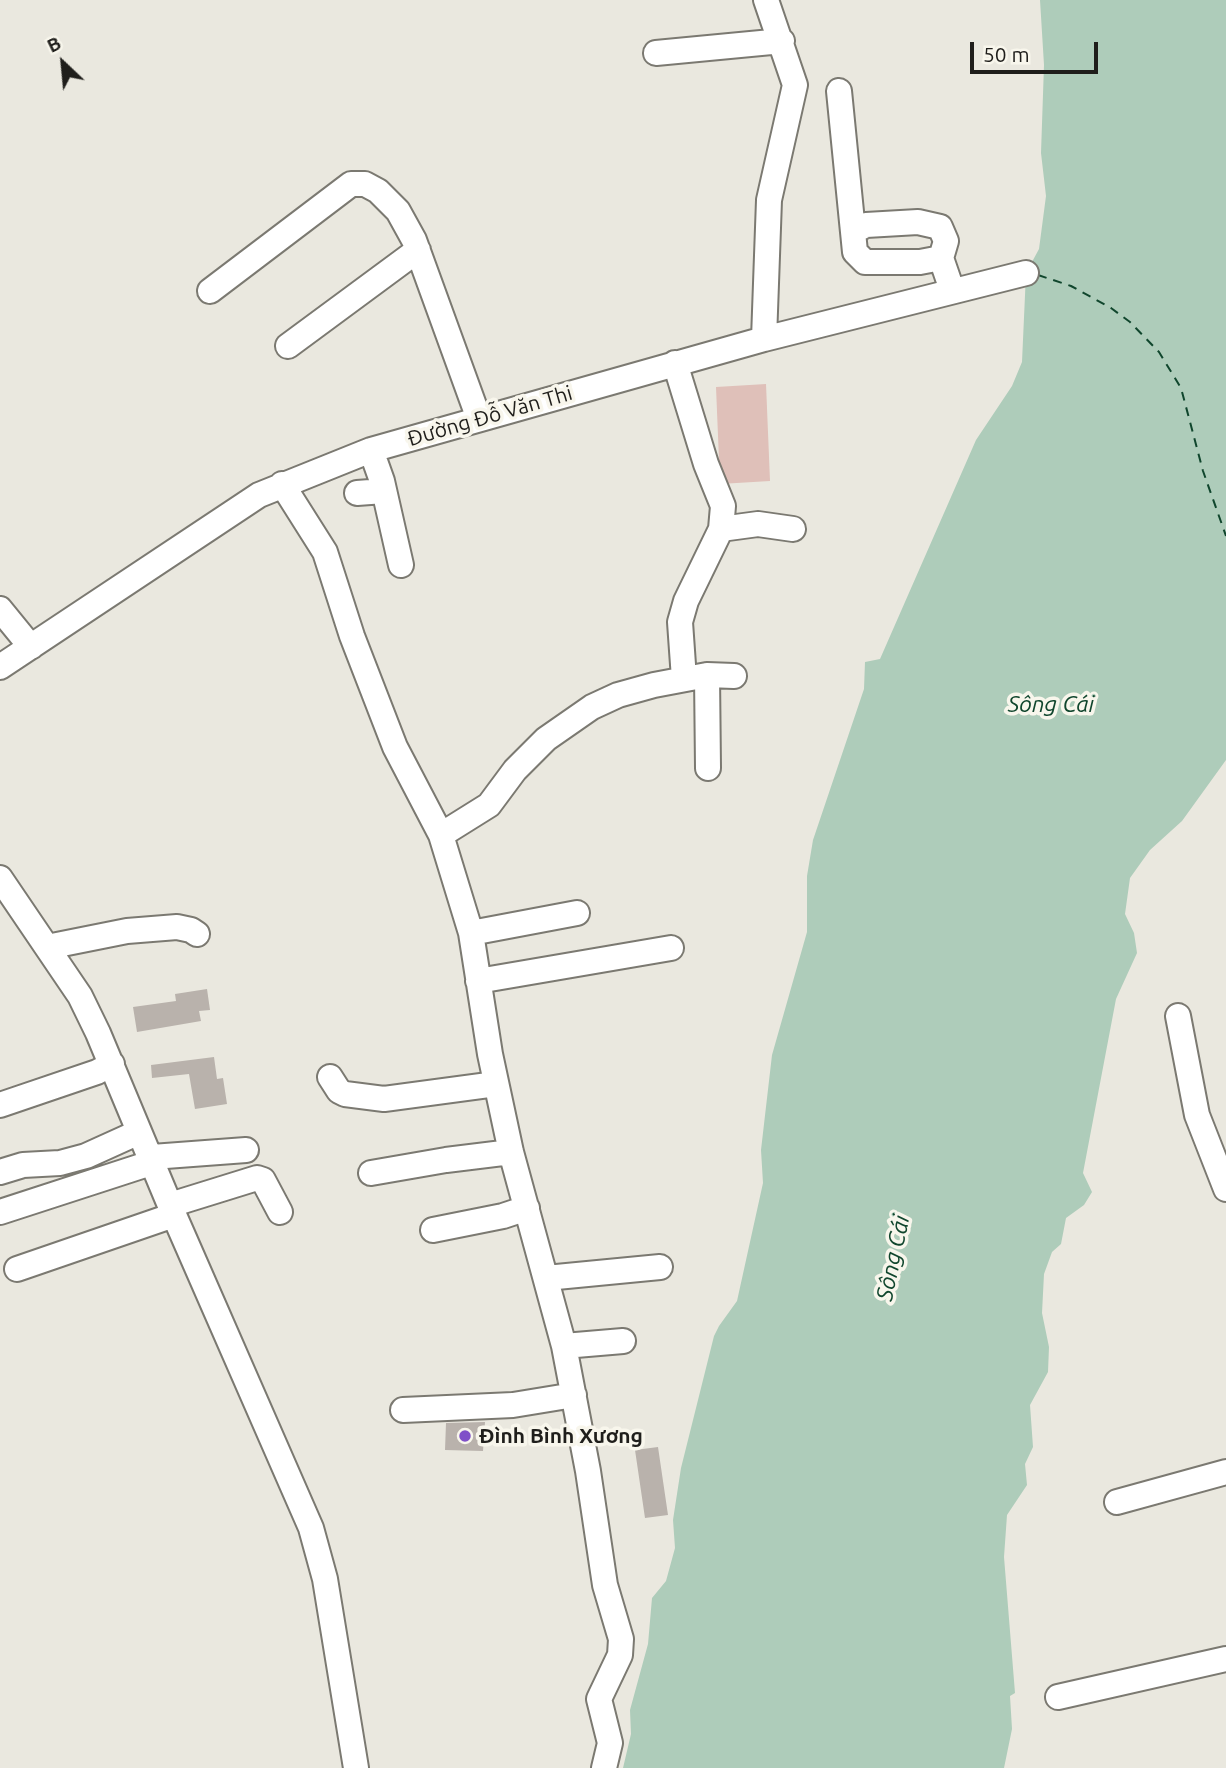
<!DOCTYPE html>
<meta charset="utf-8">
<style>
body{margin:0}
#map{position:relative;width:1226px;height:1768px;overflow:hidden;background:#eae8df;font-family:Ubuntu,sans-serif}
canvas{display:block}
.north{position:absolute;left:28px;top:28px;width:70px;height:70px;-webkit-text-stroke:5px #f8f6ec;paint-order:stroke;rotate:334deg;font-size:19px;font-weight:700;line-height:28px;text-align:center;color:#1f1e1b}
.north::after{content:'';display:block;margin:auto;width:24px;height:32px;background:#1f1e1b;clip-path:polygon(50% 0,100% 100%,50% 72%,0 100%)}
.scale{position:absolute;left:970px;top:42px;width:128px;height:32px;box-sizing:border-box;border:4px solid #1f1e1b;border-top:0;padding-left:9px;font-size:21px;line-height:24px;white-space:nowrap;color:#1f1e1b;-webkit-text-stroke:5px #f8f6ec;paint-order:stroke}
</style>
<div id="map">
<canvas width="1226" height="1768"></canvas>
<div class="north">B</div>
<div class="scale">50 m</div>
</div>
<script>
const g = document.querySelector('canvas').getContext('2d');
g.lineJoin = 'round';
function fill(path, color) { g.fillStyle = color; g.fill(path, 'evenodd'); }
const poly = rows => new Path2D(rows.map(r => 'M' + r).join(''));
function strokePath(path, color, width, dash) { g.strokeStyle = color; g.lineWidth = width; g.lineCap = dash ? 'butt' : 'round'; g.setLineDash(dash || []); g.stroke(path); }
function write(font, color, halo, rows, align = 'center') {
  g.font = font + ' Ubuntu,sans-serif'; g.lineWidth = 7; g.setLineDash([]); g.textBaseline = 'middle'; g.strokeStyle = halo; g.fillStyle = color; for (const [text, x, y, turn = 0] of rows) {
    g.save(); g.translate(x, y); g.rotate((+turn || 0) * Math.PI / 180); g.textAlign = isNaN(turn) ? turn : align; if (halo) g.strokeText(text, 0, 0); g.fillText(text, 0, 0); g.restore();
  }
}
fill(poly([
 [766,384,770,481,720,484,716,387]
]), '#dfc0b9');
fill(poly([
 [1040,0,1226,0,1226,760,1182,821,1150,850,1130,878,1125,914,1134,933,1137,953,1116,999,1083,1173,1092,1192,1084,1205,1066,1218,1061,1244,1052,1252,1044,1274,1042,1313,1049,1347,1048,1372,1030,1405,1033,1447,1025,1464,1027,1485,1007,1515,1004,1557,1015,1693,1010,1696,1012,1729,1004,1768,623,1768,631,1734,630,1710,648,1644,652,1598,666,1581,675,1548,673,1520,681,1468,714,1336,719,1326,737,1301,763,1183,761,1150,772,1055,807,932,807,876,813,840,864,689,865,662,880,659,976,440,1012,386,1022,362,1026,273,1039,249,1046,196,1041,153,1044,65]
]), '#aeccba');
strokePath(poly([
 [1038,275,1071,286,1111,308,1130,322,1159,352,1181,388,1203,471,1226,536]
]), '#10462d', 2, [9, 7]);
fill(poly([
 [207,989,210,1010,199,1011,201,1021,137,1032,133,1007,176,1001,175,994],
 [214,1057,217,1079,223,1078,227,1104,195,1109,189,1074,152,1078,151,1065],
 [485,1422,483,1451,445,1450,446,1423],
 [658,1447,668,1515,645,1518,635,1450]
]), '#b9b2ac');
const minor = poly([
 [656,53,782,41],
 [839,91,855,252,865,262,920,262,941,258,952,290],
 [854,231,866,225,918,222,940,227,946,241,941,258],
 [210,291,351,184,365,184,378,191,398,211,414,240,479,419],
 [764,339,769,200,795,85,766,0],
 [288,346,418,250],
 [675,363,706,464,723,506,721,529,686,601,680,622,684,679],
 [371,450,382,481,401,565],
 [282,484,325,552,352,636,395,747,441,835,471,933,490,1054,511,1152,564,1346,588,1471,605,1585,621,1639,620,1655,599,1699,610,1743,604,1768],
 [357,493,384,491],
 [721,529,758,524,793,529],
 [0,609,31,647],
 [0,667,259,495,371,450,764,339,1026,273],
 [707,675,708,768],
 [441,835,489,805,515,770,546,739,592,707,618,695,654,685,707,675,734,676],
 [0,878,80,996,98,1033,174,1215,311,1528,325,1579,356,1768],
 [471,933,577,913],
 [47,947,127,931,177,927,191,930,197,934],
 [478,981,671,948],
 [1178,1016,1197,1115,1226,1189],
 [330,1077,339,1091,345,1094,384,1099,496,1084],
 [0,1105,97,1072,112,1064],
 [152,1157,246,1150],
 [0,1172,23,1165,60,1163,86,1156,139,1132],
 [371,1173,446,1160,511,1152],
 [170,1205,257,1178,263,1180,280,1212],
 [0,1212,154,1162],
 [433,1230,503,1216,527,1208],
 [17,1269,174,1215],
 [546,1278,660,1267],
 [564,1346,623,1341],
 [403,1410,513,1405,574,1395],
 [1117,1502,1226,1472],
 [1058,1697,1226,1659]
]);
strokePath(minor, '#7b7971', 28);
strokePath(minor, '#fff', 24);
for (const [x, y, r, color] of [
 [465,1436,7,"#7f50c8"]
]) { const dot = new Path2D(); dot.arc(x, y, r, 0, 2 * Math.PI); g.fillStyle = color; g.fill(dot); strokePath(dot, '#f8f6ec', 2.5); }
write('21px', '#1f1e1b', '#f8f6ec', [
 ["Đường Đỗ Văn Thi",490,416,-16]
]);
write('bold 21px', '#1f1e1b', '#f8f6ec', [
 ["Đình Bình Xương",479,1436]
], 'left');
write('italic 23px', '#10462d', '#f8f6ec', [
 ["Sông Cái",1051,704],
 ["Sông Cái",893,1258,-78]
]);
</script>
